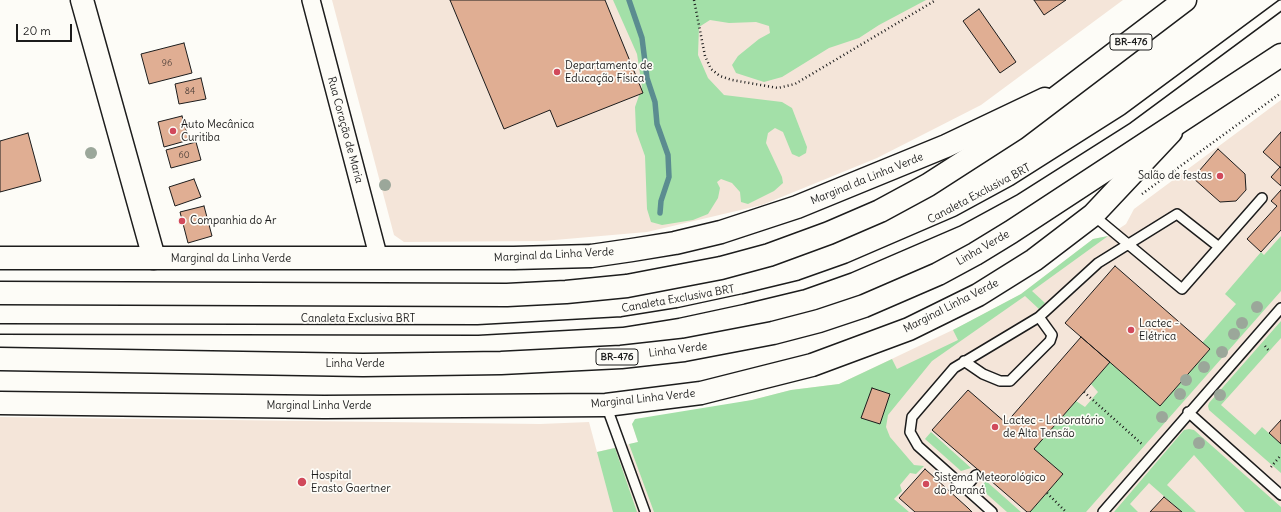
<!DOCTYPE html>
<meta charset="utf-8">
<style>
body{margin:0}
#map{position:relative;width:1281px;height:512px;overflow:hidden;background:#fdfcf7;font-family:Delius,sans-serif}
canvas{display:block}
.scale{position:absolute;left:16px;top:24px;width:56px;height:18px;box-sizing:border-box;border:2px solid #1c1c1c;border-top:0;padding-left:5px;font-size:12px;line-height:14px;white-space:nowrap;color:#1c1c1c;-webkit-text-stroke:3px #fdfcf7;paint-order:stroke}
</style>
<div id="map">
<canvas width="1281" height="512"></canvas>
<div class="scale">20 m</div>
</div>
<script>
const g = document.querySelector('canvas').getContext('2d');
g.lineJoin = 'round';
function fill(path, color) { g.fillStyle = color; g.fill(path, 'evenodd'); }
const poly = rows => new Path2D(rows.map(r => 'M' + r).join(''));
function strokePath(path, color, width, dash) { g.strokeStyle = color; g.lineWidth = width; g.lineCap = dash ? 'butt' : 'round'; g.setLineDash(dash || []); g.stroke(path); }
function write(font, color, halo, rows, align = 'center') {
  g.font = font + ' Delius,sans-serif'; g.lineWidth = 3.5; g.setLineDash([]); g.textBaseline = 'middle'; g.strokeStyle = halo; g.fillStyle = color; for (const [text, x, y, turn = 0] of rows) {
    g.save(); g.translate(x, y); g.rotate((+turn || 0) * Math.PI / 180); g.textAlign = isNaN(turn) ? turn : align; if (halo) g.strokeText(text, 0, 0); g.fillText(text, 0, 0); g.restore();
  }
}
fill(poly([
 [332,0,1123,0,981,105,877,158,762,205,647,232,543,241,404,242,394,235],
 [1281,100,1281,512,0,512,0,417,540,424,589,422,597,452,638,442,632,424,752,400,791,390,839,384,959,327,1021,294,1093,239,1108,236,1126,224,1134,209]
]), '#f4e5d9');
fill(poly([
 [613,0,926,0,879,25,859,38,829,48,782,77,764,82,736,73,732,65,738,56,759,39,770,33,769,26,756,22,729,23,710,20,699,27,698,55,708,78,724,95,782,102,792,108,807,147,806,153,799,157,792,154,783,132,775,128,768,133,766,143,782,177,783,183,774,191,748,204,741,202,740,192,732,183,721,179,717,182,720,188,718,198,708,214,693,220,662,225,651,222,647,209,645,156,636,131,635,107,642,87,637,54],
 [1108,236,1032,291,1045,303,1039,309,1025,296,932,361,888,415,886,427,890,437,914,465,924,466,916,474,910,473,900,485,902,491,894,499,909,512,654,512,629,444,638,442,632,424,635,419,752,400,791,390,839,384,892,359,897,369,958,340,953,330,1021,294,1093,239],
 [1281,236,1281,291,1086,512,1030,512,1063,474,1034,449,1076,401,1085,407,1098,392,1091,384,1110,362,1160,406,1210,349,1202,343,1236,304,1225,294,1261,252,1264,255],
 [1281,321,1281,338,1221,405,1255,435,1262,427,1281,444,1281,473,1209,410,1208,406,1209,403],
 [1189,429,1194,430,1281,507,1281,512,1245,512,1194,455,1167,485,1196,512,1182,512,1149,483,1130,504,1138,512,1114,512,1184,430],
 [931,432,971,468,961,471,925,439],
 [615,448,637,512,613,512,597,452],
 [986,481,1021,512,1007,512,980,488]
]), '#a3e0a8');
strokePath(poly([
 [629,0,642,38,647,78,655,102,657,124,668,155,669,177,661,201,660,213]
]), '#5b8c90', 5.5);
const building = poly([
 [450,0,605,0,643,93,557,127,550,110,504,129,450,0],
 [1034,0,1066,0,1044,15,1034,0],
 [979,9,1016,62,1000,73,963,21,979,9],
 [184,43,192,73,149,84,141,54,184,43],
 [201,78,206,99,179,104,175,84,201,78],
 [182,116,189,140,164,147,158,122,182,116],
 [1281,132,1281,168,1263,152,1281,132],
 [28,133,41,181,0,192,0,141,28,133],
 [196,142,201,160,171,168,166,150,196,142],
 [1218,149,1245,174,1246,190,1236,201,1220,202,1193,178,1218,149],
 [1280,167,1281,168,1281,186,1271,177,1280,167],
 [194,179,201,197,175,206,169,187,194,179],
 [1281,190,1281,230,1261,252,1247,239,1277,206,1271,201,1281,190],
 [204,206,212,236,188,243,180,212,204,206],
 [1115,266,1210,349,1160,406,1065,323,1115,266],
 [1081,337,1110,362,1034,449,1063,474,1030,512,1027,512,932,430,968,390,1006,423,1081,337],
 [872,388,890,394,880,424,861,418,872,388],
 [1281,420,1281,444,1269,433,1281,420],
 [925,469,968,508,972,512,915,512,899,498,925,469],
 [1164,497,1182,512,1150,512,1164,497]
]);
fill(building, '#e0ae93');
strokePath(building, '#1c1c1c', 1);
const service = poly([
 [1093,215,1182,289,1262,198],
 [0,329,478,330,622,322,678,313,743,299,801,285,849,268,958,221,1015,190,1127,119,1281,5],
 [964,361,983,374,1000,381,1010,381,1050,341,1052,335,1039,317],
 [606,405,645,512],
 [1188,412,1281,495],
 [965,488,976,475],
 [992,512,918,446,910,432,912,417,954,368,1039,317,1098,263,1177,214,1219,247],
 [1103,512,1281,308]
]);
const minor = poly([
 [311,0,379,259]
]);
const tertiary = poly([
 [82,0,154,258]
]);
const secondary = poly([
 [0,258,514,258,591,256,632,250,675,243,721,232,797,207,946,146,1045,99],
 [0,403,324,407,606,405,701,393,812,365,909,329,978,295,1034,260,1093,215,1171,132]
]);
const trunk = poly([
 [0,293,507,295,566,292,627,286,721,268,769,255,829,233,880,211,928,185,1015,129,1185,0],
 [0,359,363,365,501,363,621,357,684,350,773,333,819,321,864,306,938,274,975,254,1011,232,1281,55]
]);
strokePath(service, '#1c1c1c', 12);
strokePath(minor, '#1c1c1c', 20);
strokePath(tertiary, '#1c1c1c', 25);
strokePath(secondary, '#1c1c1c', 25);
strokePath(trunk, '#1c1c1c', 25);
strokePath(poly([
 [694,0,705,56,711,69,720,76,732,80,778,88,795,84,936,0],
 [1142,194,1281,93],
 [1265,346,1269,351],
 [1084,392,1143,445],
 [1271,467,1281,455],
 [1047,493,1066,512]
]), '#1c1c1c', 2.5, [1, 3]);
strokePath(service, '#fdfcf7', 9);
strokePath(minor, '#fdfcf7', 17);
strokePath(tertiary, '#fdfcf7', 22);
strokePath(secondary, '#fdfcf7', 22);
strokePath(trunk, '#fdfcf7', 22);
g.fillStyle = '#9ba79a';
for (const [x, y] of [
 [91,153],
 [385,185],
 [1257,307],
 [1242,323],
 [1234,334],
 [1222,352],
 [1204,367],
 [1186,380],
 [1180,394],
 [1220,395],
 [1162,417],
 [1199,443]
]) { g.beginPath(); g.arc(x, y, 6, 0, 2 * Math.PI); g.fill(); }
for (const [x, y, r, color] of [
 [557,72,4,"#d1495b"],
 [173,131,4,"#d1495b"],
 [1220,176,4,"#d1495b"],
 [182,221,4,"#d1495b"],
 [1131,330,4,"#d1495b"],
 [995,427,4,"#d1495b"],
 [302,482,5,"#d1495b"],
 [926,484,4,"#d1495b"]
]) { const dot = new Path2D(); dot.arc(x, y, r, 0, 2 * Math.PI); g.fillStyle = color; g.fill(dot); strokePath(dot, '#fdfcf7', 1.5); }
write('9px', '#4d403a', null, [
 ["96",167,63],
 ["84",190,91],
 ["60",184,155]
]);
for (const [x, y, w] of [
 [1131,42,42],
 [617,357,42]
]) { const box = new Path2D(); box.roundRect(x - w / 2, y - 8, w, 16, 3); g.fillStyle = '#fdfcf7'; g.fill(box); strokePath(box, '#1c1c1c', 1); }
write('bold 10px', '#1c1c1c', null, [
 ["BR-476",1131,42],
 ["BR-476",617,357]
]);
write('11px', '#1c1c1c', '#fdfcf7', [
 ["Departamento de",565,66],
 ["Educação Física",565,79],
 ["Auto Mecânica",181,125],
 ["Curitiba",181,138],
 ["Salão de festas",1212,176,"right"],
 ["Companhia do Ar",190,221],
 ["Lactec -",1139,324],
 ["Elétrica",1139,337],
 ["Lactec - Laboratório",1003,421],
 ["de Alta Tensão",1003,434],
 ["Hospital",311,476],
 ["Erasto Gaertner",311,489],
 ["Sistema Meteorológico",934,478],
 ["do Paraná",934,491]
], 'left');
write('11px', '#1c1c1c', '#fdfcf7', [
 ["Rua Coração de Maria",345,130,75],
 ["Marginal da Linha Verde",867,179,-22],
 ["Canaleta Exclusiva BRT",979,194,-28],
 ["Linha Verde",983,248,-30],
 ["Marginal da Linha Verde",554,255,-3],
 ["Marginal da Linha Verde",231,259],
 ["Canaleta Exclusiva BRT",678,299,-10],
 ["Marginal Linha Verde",951,306,-27],
 ["Canaleta Exclusiva BRT",358,319],
 ["Linha Verde",678,350,-7],
 ["Linha Verde",355,364],
 ["Marginal Linha Verde",643,399,-6],
 ["Marginal Linha Verde",319,406]
]);
</script>
